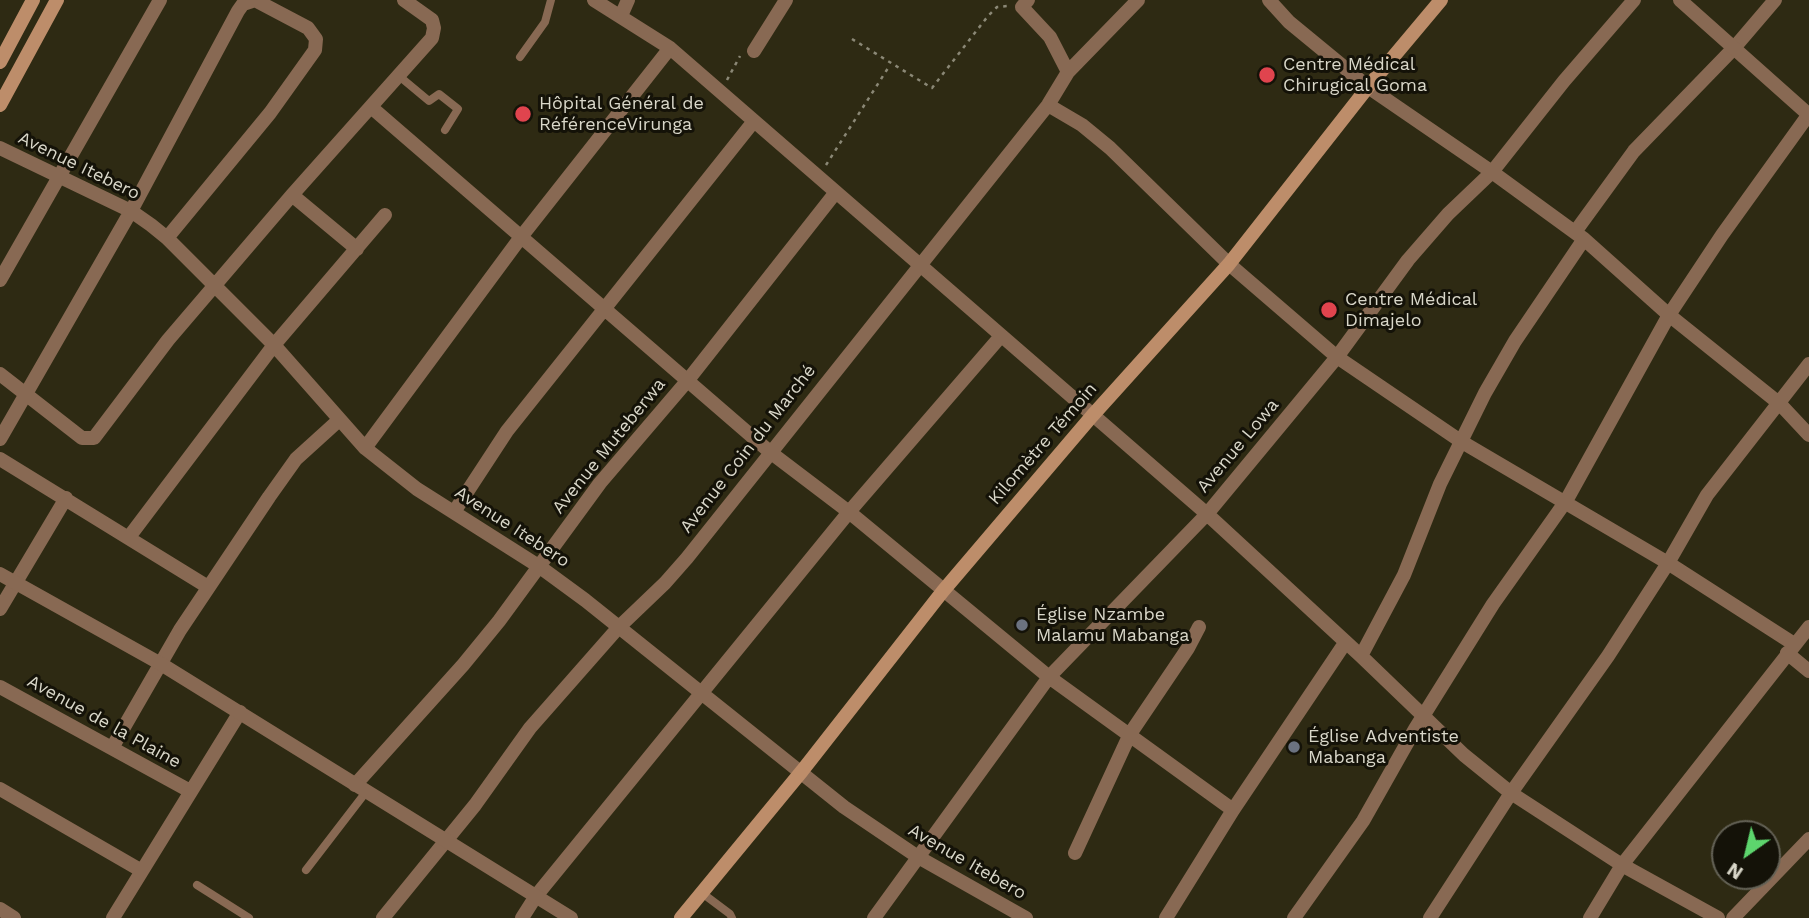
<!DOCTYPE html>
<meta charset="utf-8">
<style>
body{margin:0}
#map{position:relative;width:1809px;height:918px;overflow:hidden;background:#2e2a13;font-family:"Work Sans",sans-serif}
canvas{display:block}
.north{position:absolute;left:1711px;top:820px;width:70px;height:70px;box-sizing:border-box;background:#141208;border:2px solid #636155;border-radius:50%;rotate:214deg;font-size:19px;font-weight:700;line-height:28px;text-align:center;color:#d9d7c9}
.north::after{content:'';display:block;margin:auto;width:24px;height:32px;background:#5dd56d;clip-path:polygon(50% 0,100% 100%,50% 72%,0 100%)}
</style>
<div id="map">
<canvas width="1809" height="918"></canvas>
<div class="north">N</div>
</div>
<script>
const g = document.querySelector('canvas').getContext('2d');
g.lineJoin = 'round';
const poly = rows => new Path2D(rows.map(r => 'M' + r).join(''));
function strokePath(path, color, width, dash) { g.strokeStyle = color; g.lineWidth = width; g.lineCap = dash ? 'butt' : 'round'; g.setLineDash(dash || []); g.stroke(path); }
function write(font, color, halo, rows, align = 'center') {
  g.font = font + ' "Work Sans",sans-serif'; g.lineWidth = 6; g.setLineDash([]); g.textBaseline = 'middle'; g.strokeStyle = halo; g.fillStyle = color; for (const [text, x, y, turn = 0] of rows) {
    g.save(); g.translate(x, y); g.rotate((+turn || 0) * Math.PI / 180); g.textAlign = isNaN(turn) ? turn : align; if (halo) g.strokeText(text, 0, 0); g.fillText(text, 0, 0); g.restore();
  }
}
strokePath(poly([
 [852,39,932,88,988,16,997,7,1008,6],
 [727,80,740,56],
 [826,165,890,65]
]), '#8b8876', 2.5, [3.5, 5]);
strokePath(poly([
 [520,57,545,22,551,0],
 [399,76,429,101,439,94,458,109,445,130],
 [306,870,366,792],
 [197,885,249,918],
 [702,893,730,914,732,918]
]), '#886953', 8);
strokePath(poly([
 [594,0,670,48,1207,514,1361,656,1464,755,1511,793,1622,865,1718,918],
 [1028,0,1022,7,1050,37,1068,72],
 [1269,0,1289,22,1368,87,1492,172,1584,239,1669,315,1780,404,1809,435],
 [621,16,628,0],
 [754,51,786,0],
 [1048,105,1082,125,1110,148,1229,264,1337,357,1462,442,1668,563,1794,644],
 [371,107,770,452,849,512,1049,677,1233,810],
 [0,148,131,211,151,225,167,238,274,345,365,448,417,489,540,567,585,600,844,807,918,857,1026,918],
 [292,195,357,249],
 [1575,232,1634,151,1734,48,1775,0],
 [0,280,160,0],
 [0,374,82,438,94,438,168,340,292,195,432,38,434,28,432,20,404,0],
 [0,439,131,211,238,11,243,4,255,0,308,28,316,39,315,50,270,113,167,238],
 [365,448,521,237,670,48],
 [0,459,208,587],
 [454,512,507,431,754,121],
 [129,537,274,345,385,215],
 [0,609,66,498],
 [1787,653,1809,671],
 [1361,656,1404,575,1440,484,1485,393,1515,341,1584,239],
 [0,687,190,791],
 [112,748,180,630,269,497,296,459,339,420],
 [355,785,463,665,499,621,600,483,688,380,836,192],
 [0,789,142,871],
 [1075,853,1130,734,1188,648,1199,627],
 [0,909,14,918],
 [113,918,240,712],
 [383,918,475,805,530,728,618,628,665,583,687,558,1048,105,1068,72,1138,0],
 [522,918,536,896,849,512,1001,336],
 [874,918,1049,677,1207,514,1337,357,1408,260,1448,214,1492,172,1564,81,1634,0],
 [1166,918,1233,810,1345,643],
 [1294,918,1363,821,1415,729,1493,604,1566,501,1669,315,1722,235,1809,114],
 [1430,918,1511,793,1608,656,1668,563,1707,495,1809,364],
 [1590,918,1622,865,1809,627],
 [1733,918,1809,839]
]), '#886953', 14);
strokePath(poly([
 [1680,0,1809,115],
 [0,574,161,664,571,918]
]), '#886953', 14);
strokePath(poly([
 [0,62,33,0],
 [0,105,57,0],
 [681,918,802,771,943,591,1092,416,1229,264,1368,87,1441,0]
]), '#bd8d6a', 14);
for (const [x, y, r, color] of [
 [1267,75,9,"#e0444e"],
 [523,114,9,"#e0444e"],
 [1329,310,9,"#e0444e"],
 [1022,625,7,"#6b7280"],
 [1294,747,7,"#6b7280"]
]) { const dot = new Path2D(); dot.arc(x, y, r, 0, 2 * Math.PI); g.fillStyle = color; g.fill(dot); strokePath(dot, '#141208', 2.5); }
write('18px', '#d9d7c9', '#141208', [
 ["Centre Médical",1283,65],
 ["Chirugical Goma",1283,86],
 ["Hôpital Général de",539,104],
 ["RéférenceVirunga",539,125],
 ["Centre Médical",1345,300],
 ["Dimajelo",1345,321],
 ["Église Nzambe",1036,615],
 ["Malamu Mabanga",1036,636],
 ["Église Adventiste",1308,737],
 ["Mabanga",1308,758]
], 'left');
write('18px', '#d9d7c9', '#141208', [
 ["Avenue Itebero",79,166,26],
 ["Kilomètre Témoin",1043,444,-49],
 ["Avenue Muteberwa",609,446,-51],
 ["Avenue Lowa",1238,446,-50],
 ["Avenue Coin du Marché",748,449,-52],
 ["Avenue Itebero",512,527,33],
 ["Avenue de la Plaine",104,722,29],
 ["Avenue Itebero",967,862,30]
]);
</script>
